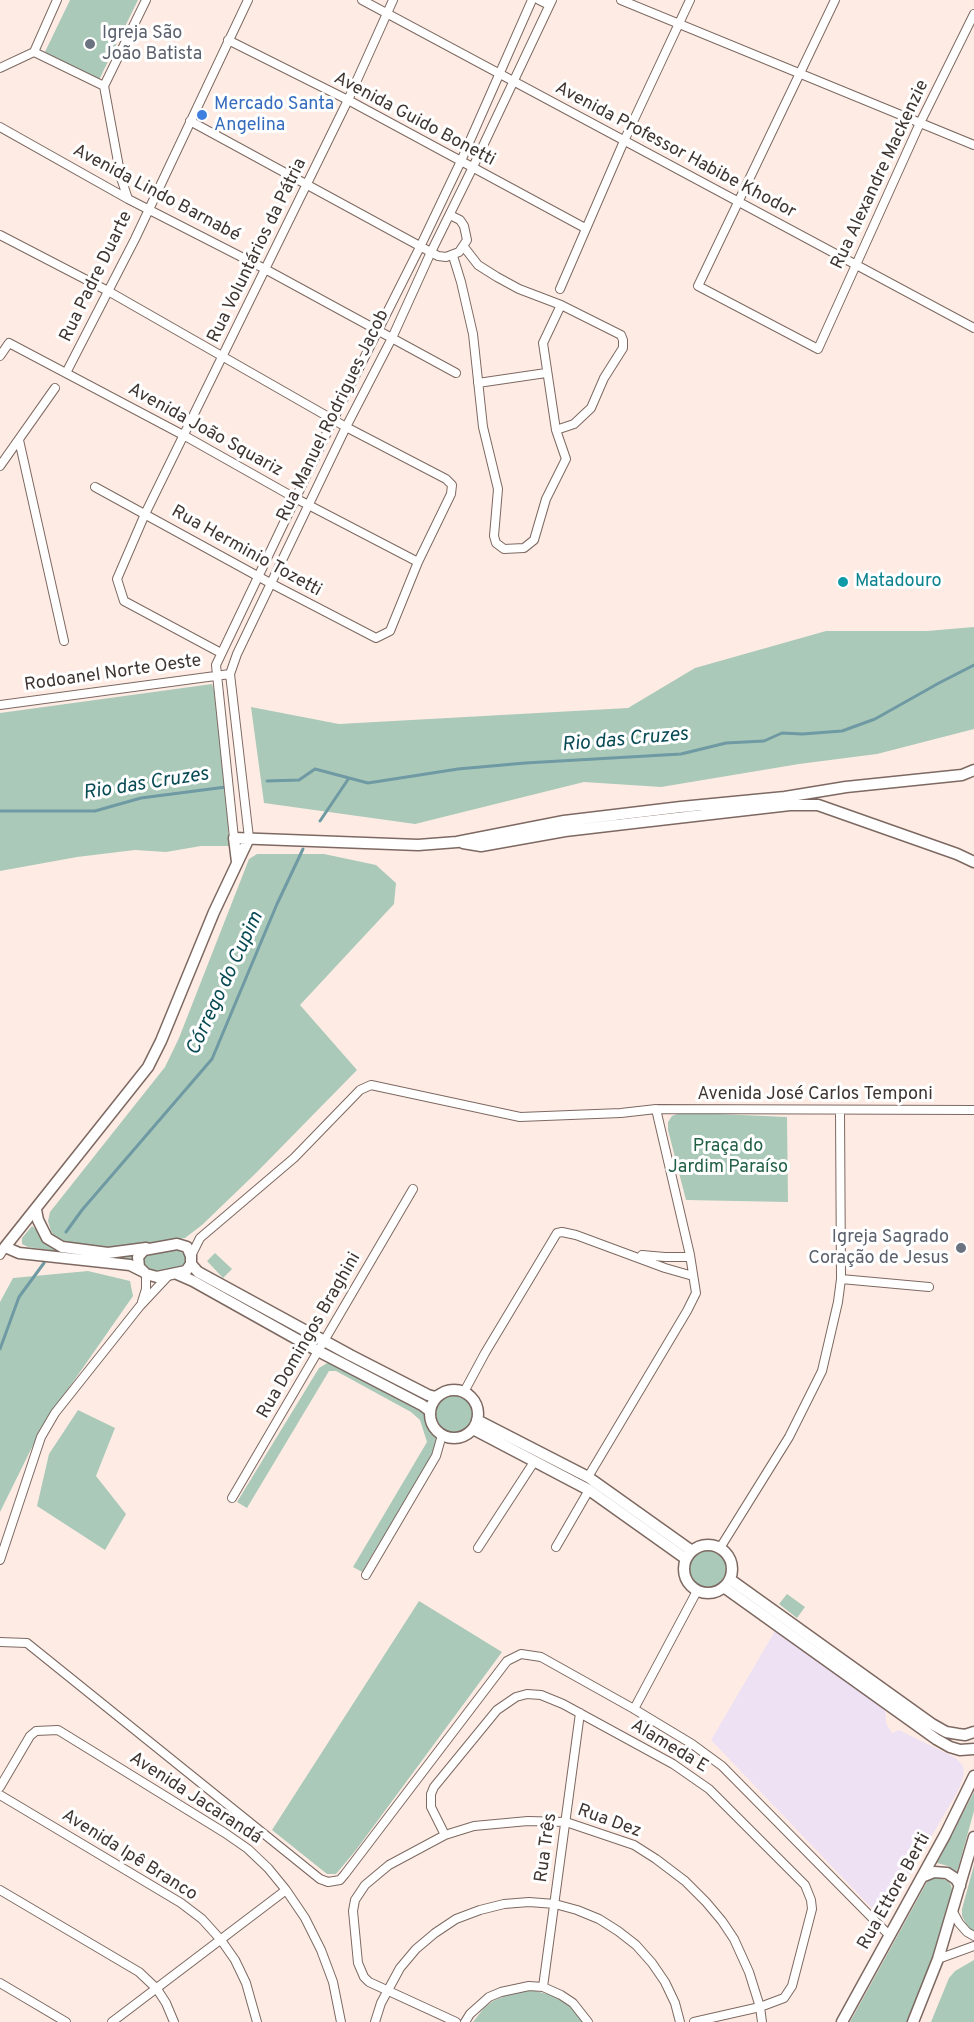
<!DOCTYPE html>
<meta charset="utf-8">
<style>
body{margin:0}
canvas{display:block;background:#feece4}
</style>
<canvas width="974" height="2022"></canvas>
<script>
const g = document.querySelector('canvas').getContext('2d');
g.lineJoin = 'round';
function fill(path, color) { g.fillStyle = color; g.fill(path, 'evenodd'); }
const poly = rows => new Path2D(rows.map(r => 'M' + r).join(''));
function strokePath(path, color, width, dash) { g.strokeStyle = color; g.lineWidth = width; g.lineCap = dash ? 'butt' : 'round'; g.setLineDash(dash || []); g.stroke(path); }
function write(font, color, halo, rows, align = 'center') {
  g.font = font + ' Overpass,sans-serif'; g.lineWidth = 6; g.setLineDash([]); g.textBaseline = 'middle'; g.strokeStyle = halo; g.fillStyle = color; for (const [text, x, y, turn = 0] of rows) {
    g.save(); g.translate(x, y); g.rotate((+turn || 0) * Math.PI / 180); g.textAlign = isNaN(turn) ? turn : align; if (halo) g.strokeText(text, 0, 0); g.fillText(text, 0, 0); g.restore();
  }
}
fill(poly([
 [775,1631,884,1709,886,1714,886,1723,892,1733,899,1730,956,1758,963,1766,964,1774,959,1789,883,1920,711,1740]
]), '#eee1f4');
fill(poly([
 [70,0,138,0,99,80,43,56],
 [974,627,974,729,877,754,799,764,661,787,584,782,415,824,264,803,251,707,339,724,628,708,695,668,826,631,927,631],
 [212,684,214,690,228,818,229,846,201,846,166,852,135,850,77,857,0,871,0,713],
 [257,854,324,854,376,865,396,883,394,904,300,1005,357,1070,256,1173,202,1225,185,1238,149,1244,106,1247,65,1243,55,1239,51,1231,48,1221,50,1212,165,1067,179,1038,249,859],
 [697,1113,787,1117,788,1202,686,1200,668,1130,668,1122,672,1116,677,1114],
 [32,1226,38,1231,46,1243,57,1249,136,1254,134,1262,28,1247,22,1244,22,1238],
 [176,1249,186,1255,185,1266,156,1273,143,1267,142,1259,145,1255],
 [215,1253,232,1269,223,1278,207,1261],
 [88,1271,130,1281,133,1296,43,1425,0,1512,0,1302,13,1278],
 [329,1362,423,1409,429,1415,431,1426,437,1438,436,1448,362,1572,353,1567,427,1442,420,1420,411,1412,336,1371,329,1371,247,1508,237,1502,319,1368],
 '434 1414a20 20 0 1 1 40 0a20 20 0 1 1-40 0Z',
 [78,1410,115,1428,96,1476,126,1514,105,1550,37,1506,49,1454],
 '688 1569a20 20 0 1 1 40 0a20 20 0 1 1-40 0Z',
 [787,1594,805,1607,797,1618,779,1604],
 [419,1601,502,1652,356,1850,336,1874,327,1874,272,1830],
 [974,1792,974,1811,957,1872,948,1866,937,1863],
 [974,1865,974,1932,968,1928,962,1916,962,1909],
 [935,1876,948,1881,951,1885,953,1894,932,1963,907,2022,850,2022,927,1882],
 [974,1960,974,2022,931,2022,949,1978,955,1971],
 [525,1990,536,1991,558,1997,568,2002,586,2022,473,2022,484,2008,493,2001,514,1992]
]), '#aac9b9');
strokePath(poly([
 [267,781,299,780,315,769,368,783,458,769,525,763,681,754,726,743,764,741,782,733,802,734,842,731,875,719,939,683,974,665],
 [0,811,95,811,141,798,226,787],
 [320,821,349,778],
 [66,1232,82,1210,212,1059,277,904,303,849],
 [0,1349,19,1297,44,1263]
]), '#6f9aa3', 3);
const street = poly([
 [362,0,974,328],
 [539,0,549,5],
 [621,0,974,145],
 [835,0,698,286,818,349,920,123,974,14],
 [228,40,348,100,585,228],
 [34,52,104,86],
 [34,52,57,0],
 [0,68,34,52],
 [104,86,121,178,128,199],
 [104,86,146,0],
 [190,121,438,256,446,257,459,252,467,240,464,226,460,220,450,215],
 [0,127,128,199,265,269,456,373],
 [0,235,108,291,346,427,446,479,452,485,451,494,418,562,390,631,376,638,272,584,95,487],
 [464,247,478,265,497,277,519,289,561,305,621,335,623,340,623,348,604,378,591,408,574,424,556,430],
 [453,256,461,282,473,334,483,427,498,489,494,536,496,543,504,549,524,548,534,540,546,499,566,459,556,430,543,343,561,305],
 [560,289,624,141,690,0],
 [0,356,9,343,185,436,295,498,418,562],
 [66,373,135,239,248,0],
 [478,383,546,373],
 [19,440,64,641],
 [0,466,55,388],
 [221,653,124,601,117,579,145,514,348,100,393,0],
 [0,705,230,674],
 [234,838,216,665,333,420,420,247,461,161,532,0],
 [249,838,230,674,237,654,346,427,392,338,431,252,473,167,552,0],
 [0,1255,5,1247],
 [642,1255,665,1257,690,1257],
 [191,1256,200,1238,294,1158,360,1090,371,1085,520,1117,621,1113,656,1109,974,1110],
 [841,1279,929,1287],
 [142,1302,146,1289,146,1274],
 [464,1392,485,1353,557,1233,562,1232,576,1235,665,1268,693,1276],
 [588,1477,687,1311,696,1293,690,1255,656,1109],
 [232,1498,413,1189],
 [556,1547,589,1490],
 [478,1548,534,1462],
 [720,1548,789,1437,822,1371,838,1302,841,1279,840,1111],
 [0,1560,41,1437,55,1413,140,1306,169,1275],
 [366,1575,436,1456,442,1435],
 [0,1642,27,1643,320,1879,328,1882,340,1880,345,1874,507,1661,521,1654,541,1657,634,1709,692,1744,722,1766,889,1935],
 [634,1709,697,1591],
 [0,1787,30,1736,36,1731,58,1730,225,1833,248,1849,268,1868,286,1890,305,1918,321,1950,333,1982,341,2022],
 [0,1795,181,1903,202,1919,221,1940,235,1960,246,1983,257,2022],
 [445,1835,431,1807,431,1794,434,1787,497,1710,516,1697,527,1694,541,1695,563,1704,673,1764,709,1789,805,1885,811,1900,812,1909,792,1986,784,1998,760,2007,694,2022],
 [0,1890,139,1972,157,1989,166,2003,174,2022],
 [953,1912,959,1923,967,1932,974,1936],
 [938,1959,974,1946],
 [0,1983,66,2022],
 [543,1987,580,1713],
 [112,2022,286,1890],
 [375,2022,381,2003,400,1968,416,1949,435,1933,456,1919,480,1910,504,1904,529,1902,555,1904,577,1910,599,1919,618,1931,636,1945,652,1963,665,1982,675,2003,680,2022],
 [456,2022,369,1982,364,1977,358,1963,353,1911,355,1900,365,1885,389,1865,445,1835,474,1826,528,1821,566,1822,634,1845,656,1859,685,1881,706,1902,722,1921,734,1939,749,1972,760,2007,762,2022],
 [465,2022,470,2014,489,1997,501,1992,529,1986,543,1987,561,1995,573,2003,588,2022]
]);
const secondary = poly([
 [463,843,481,846,565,831,642,822,790,805,818,805,957,854,974,862],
 [237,862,234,838,418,845,457,842,564,821,681,807,785,797,846,787,962,775,974,770],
 [36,1210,38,1220,47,1238,62,1247,108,1253,146,1248],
 [177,1244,187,1247,191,1256,191,1264,186,1271,157,1277,146,1274,139,1267,138,1257,144,1250,177,1244],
 [191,1264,198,1272,350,1355,428,1395,435,1397,439,1395],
 [142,1271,130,1265,19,1253,5,1247,148,1067,161,1041,214,912,249,838],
 [177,1274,193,1281,318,1351,422,1405,430,1411],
 '430 1414a24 24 0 1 1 48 0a24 24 0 1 1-48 0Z',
 [477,1420,588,1477,692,1551],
 [473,1429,589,1490,686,1559],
 '684 1569a24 24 0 1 1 48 0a24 24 0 1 1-48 0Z',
 [731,1580,932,1724,946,1732,958,1734,965,1735,974,1732],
 [725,1588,936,1739,950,1747,960,1750,974,1749],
 [922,1877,934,1872,947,1873,956,1879,960,1886],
 [842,2022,945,1835,974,1776],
 [913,2022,938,1959,974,1837]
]);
strokePath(street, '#7d6961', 10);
strokePath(secondary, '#7d6961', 13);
strokePath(street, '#fff', 8);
strokePath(secondary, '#fff', 10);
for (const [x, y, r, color] of [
 [90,44,6,"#6b7280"],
 [202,115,6,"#3f7fe0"],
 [843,582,6,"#0f9aa8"],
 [961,1248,6,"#6b7280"]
]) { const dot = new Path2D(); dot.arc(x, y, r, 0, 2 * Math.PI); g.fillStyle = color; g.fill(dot); strokePath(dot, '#fff', 2); }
write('18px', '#5b616d', '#fff', [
 ["Igreja São",102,34],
 ["João Batista",102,55],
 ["Igreja Sagrado",949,1238,"right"],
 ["Coração de Jesus",949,1259,"right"]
], 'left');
write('18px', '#366cbe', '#fff', [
 ["Mercado Santa",214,105],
 ["Angelina",214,126]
], 'left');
write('18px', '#3f3632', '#fff', [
 ["Avenida Guido Bonetti",414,120,28],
 ["Avenida Professor Habibe Khodor",675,151,28],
 ["Rua Alexandre Mackenzie",881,175,-65],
 ["Avenida Lindo Barnabé",156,194,28],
 ["Rua Voluntários da Pátria",258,251,-64],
 ["Rua Padre Duarte",97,277,-64],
 ["Rua Manuel Rodrigues Jacob",334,416,-64],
 ["Avenida João Squariz",205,431,29],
 ["Rua Herminio Tozetti",246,552,29],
 ["Rodoanel Norte Oeste",113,674,-8],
 ["Avenida José Carlos Temponi",815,1095],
 ["Rua Domingos Braghini",310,1336,-60],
 ["Alameda E",669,1747,31],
 ["Avenida Jacarandá",195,1799,33],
 ["Rua Dez",609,1822,20],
 ["Rua Três",547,1848,-82],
 ["Avenida Ipê Branco",129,1856,32],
 ["Rua Ettore Berti",895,1892,-61]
]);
write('18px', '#0d838f', '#fff', [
 ["Matadouro",855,582]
], 'left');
write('18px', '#226146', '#fff', [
 ["Praça do",728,1147],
 ["Jardim Paraíso",728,1168]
]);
write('italic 20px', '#084b55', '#fff', [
 ["Rio das Cruzes",625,741,-5],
 ["Rio das Cruzes",146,785,-9],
 ["Córrego do Cupim",226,984,-65]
]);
</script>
